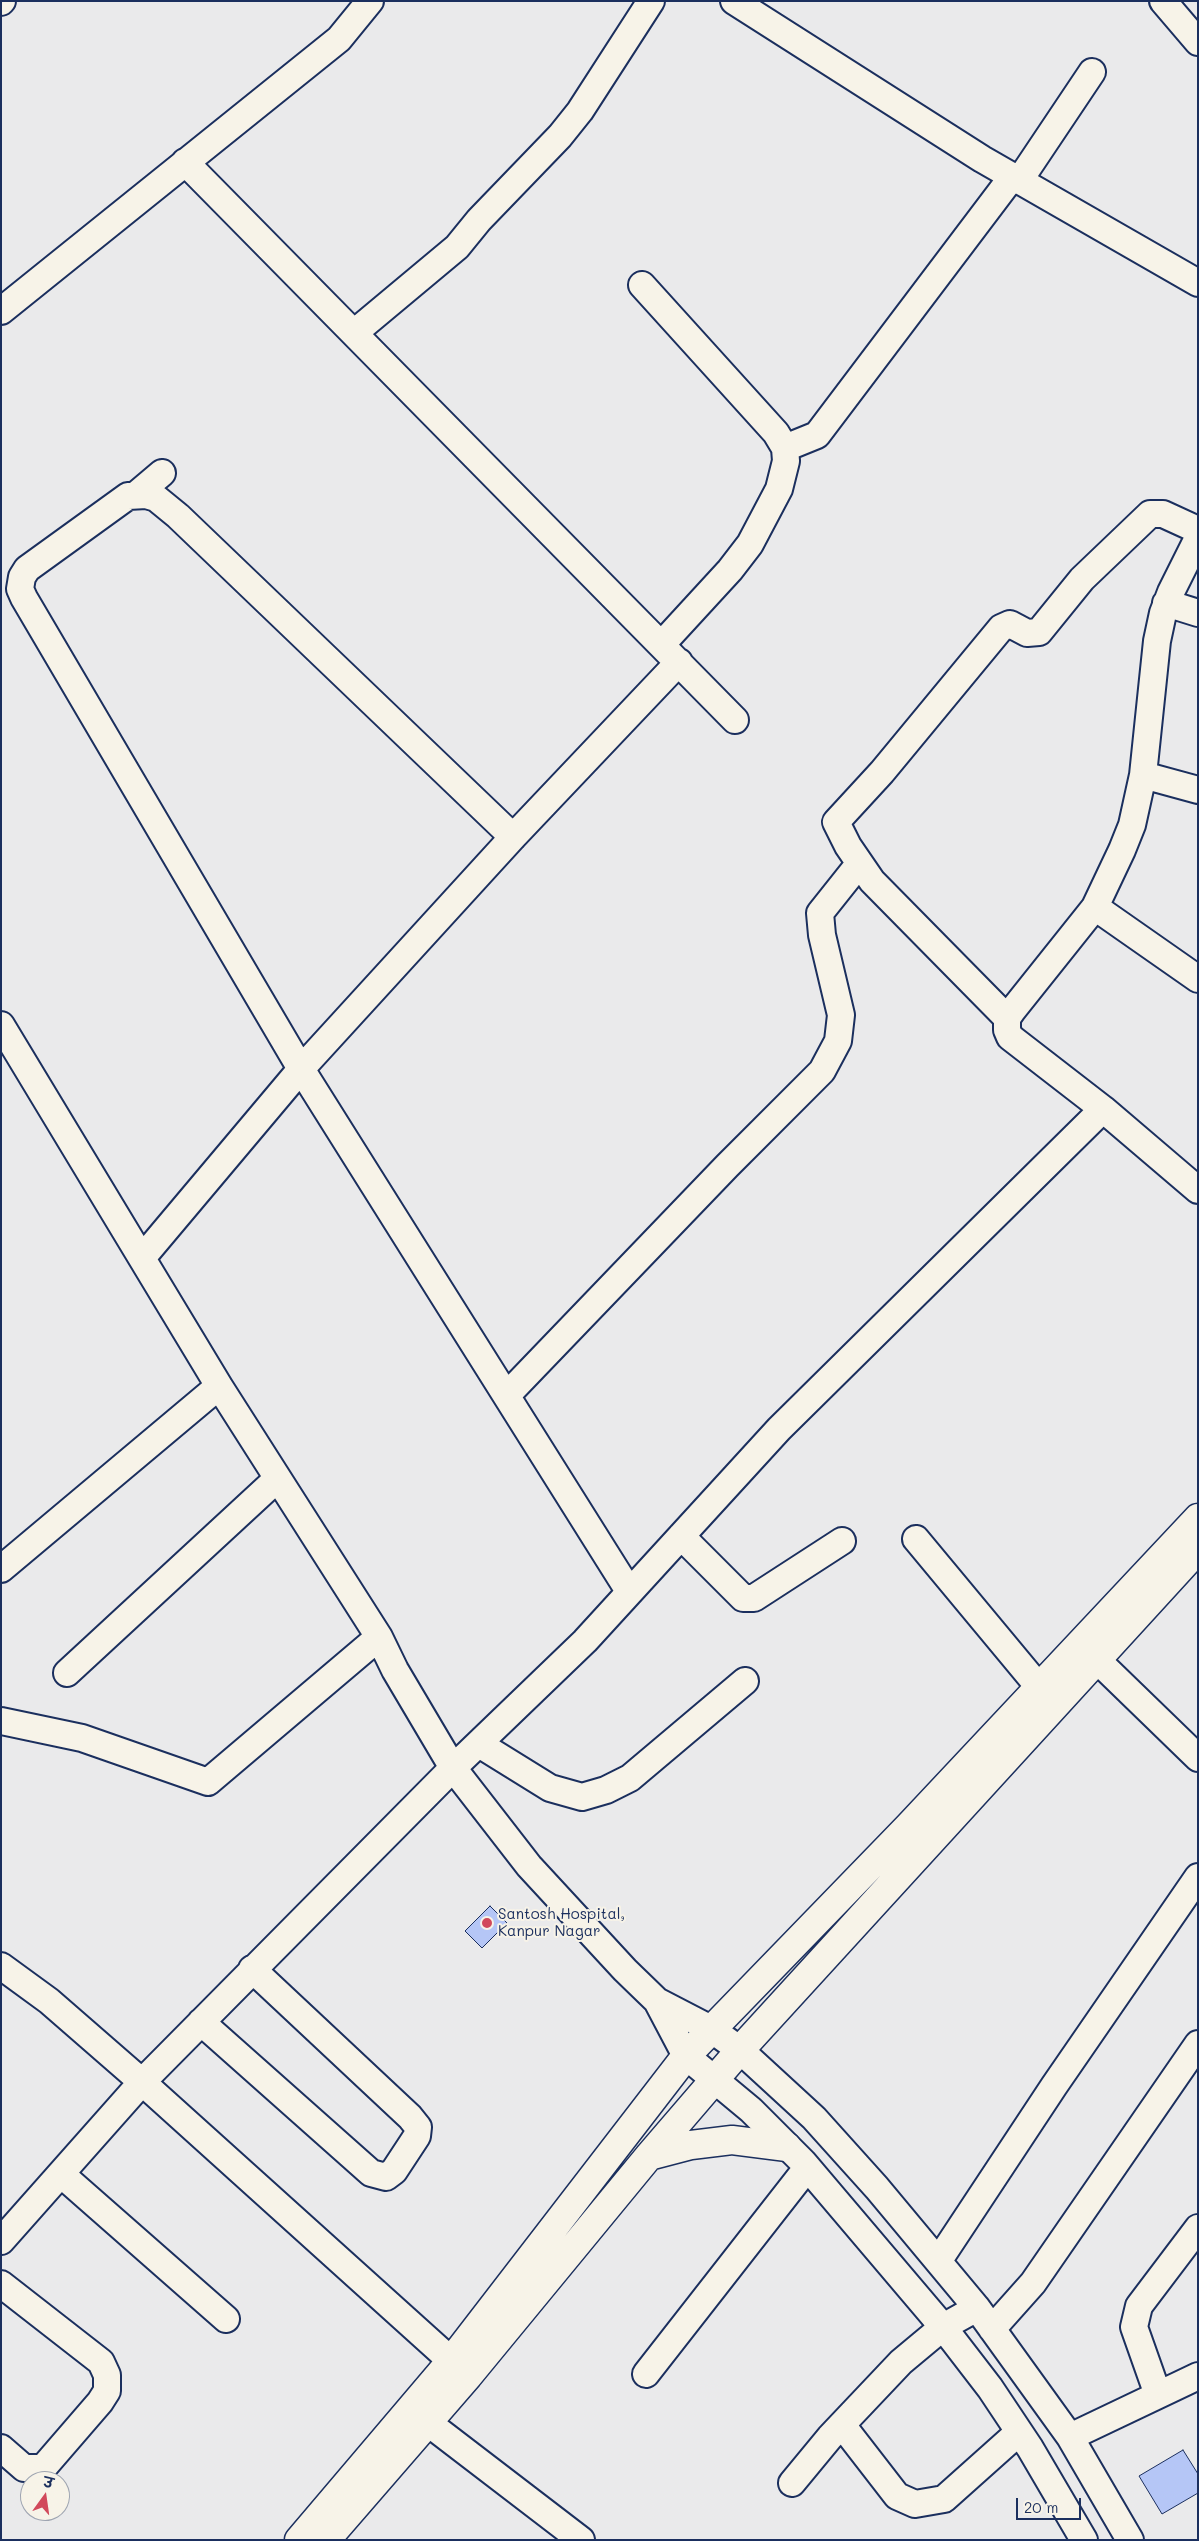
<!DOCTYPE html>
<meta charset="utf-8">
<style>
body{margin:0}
#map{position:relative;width:1199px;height:2541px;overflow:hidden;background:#eaeaeb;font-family:Mali,"Playpen Sans Deva",sans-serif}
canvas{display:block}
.frame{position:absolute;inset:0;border:2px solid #1b2f5e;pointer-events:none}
.north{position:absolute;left:20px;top:2471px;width:50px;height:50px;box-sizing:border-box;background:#f7f3e8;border:1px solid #9fa5b1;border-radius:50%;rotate:14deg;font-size:14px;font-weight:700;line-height:20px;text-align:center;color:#1b2f5e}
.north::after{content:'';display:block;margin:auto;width:18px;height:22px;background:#d1495b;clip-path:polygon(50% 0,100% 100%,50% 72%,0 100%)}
.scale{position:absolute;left:1016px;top:2498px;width:65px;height:22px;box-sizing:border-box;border:2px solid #1b2f5e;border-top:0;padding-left:6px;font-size:15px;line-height:18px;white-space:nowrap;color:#1b2f5e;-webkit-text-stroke:4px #f7f3e8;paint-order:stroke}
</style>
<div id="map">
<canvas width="1199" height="2541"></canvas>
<div class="frame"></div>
<div class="north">उ</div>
<div class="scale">20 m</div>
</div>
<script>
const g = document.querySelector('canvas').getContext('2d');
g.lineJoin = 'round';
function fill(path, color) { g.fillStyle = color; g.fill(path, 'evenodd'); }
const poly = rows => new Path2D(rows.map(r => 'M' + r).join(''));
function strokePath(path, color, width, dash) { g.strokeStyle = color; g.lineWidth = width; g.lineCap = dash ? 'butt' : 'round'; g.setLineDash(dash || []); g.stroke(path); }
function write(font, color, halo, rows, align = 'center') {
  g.font = font + ' Mali,sans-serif'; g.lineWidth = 4; g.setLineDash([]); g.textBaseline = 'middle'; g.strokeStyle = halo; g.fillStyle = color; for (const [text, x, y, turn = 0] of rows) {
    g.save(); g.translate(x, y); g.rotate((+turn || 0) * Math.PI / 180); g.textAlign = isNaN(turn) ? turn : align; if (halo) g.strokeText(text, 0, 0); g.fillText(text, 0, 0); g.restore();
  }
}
const building = poly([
 [490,1906,507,1923,482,1948,465,1931,490,1906],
 [1183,2450,1198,2474,1198,2493,1162,2514,1139,2476,1183,2450]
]);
fill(building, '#b5c6f6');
strokePath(building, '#1b2f5e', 1);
const minor = poly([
 [734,1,982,159,1198,283],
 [1163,1,1198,42],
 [1,2,2,1],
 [185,162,735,720],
 [1019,181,1092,72],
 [642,285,776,433,785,448,786,461,779,489,750,544,730,570,662,644],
 [1,311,339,39,370,1],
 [354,333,457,247,479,220,560,136,580,111,651,1],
 [785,448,817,435,1012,177],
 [136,495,162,473],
 [1198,538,1171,592,1163,613,1157,641,1143,775,1132,825,1122,850,1095,907,1012,1011,1007,1018,1007,1030,1010,1037,1103,1109,1198,1190],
 [1166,603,1198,613],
 [1143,775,1198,790],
 [513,837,178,516,156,498,146,495,128,496,27,569,22,577,20,589,24,598,301,1069,629,1591],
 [1095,907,1198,979],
 [1007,1018,872,881,848,846,836,822,882,772,1001,628,1010,624,1027,633,1039,632,1082,579,1150,514,1163,514,1198,530],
 [1,1025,219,1386,379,1637,395,1670,453,1768,529,1866,625,1970,657,2001,711,2029,740,2050,814,2118,877,2188,977,2308,1070,2437,1130,2540],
 [142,1258,301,1069,513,837,679,662],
 [507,1395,727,1166,822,1071,838,1041,841,1015,822,935,820,913,859,864],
 [681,1536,743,1598,754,1598,842,1541],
 [916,1539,1039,1687],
 [1,1569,219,1386],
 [1096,1659,1198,1758],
 [67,1673,277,1479],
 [1,1721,82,1738,208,1782,379,1637],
 [479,1744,550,1788,582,1797,606,1790,630,1778,745,1681],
 [1,1966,49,2001,142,2082,467,2375],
 [657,2001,686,2056,751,2110,803,2162,943,2327,990,2388,1030,2448,1084,2540],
 [201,2022,371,2173,386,2177,394,2171,417,2136,418,2127,410,2117,252,1969],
 [61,2174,226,2319],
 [1,2241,142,2082,453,1768,585,1641,779,1429,1103,1109],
 [939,2260,1054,2086,1198,1877],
 [1,2284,101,2362,107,2375,107,2391,100,2402,43,2468,24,2468,1,2448],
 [992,2329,1033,2283,1198,2044],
 [646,2374,807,2168],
 [1158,2395,1134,2327,1139,2306,1198,2228],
 [427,2422,581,2540],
 [842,2425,897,2496,915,2504,944,2499,1019,2432],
 [1070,2437,1198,2376],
 [792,2483,830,2437,901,2362,943,2327,977,2308]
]);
const highway = poly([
 [649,2156,691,2145,732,2140,787,2147],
 [299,2540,451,2361,686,2056,908,1827,1198,1518],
 [326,2540,468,2376,649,2156,740,2050,1198,1549]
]);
strokePath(minor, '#1b2f5e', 30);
strokePath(highway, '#1b2f5e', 31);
strokePath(minor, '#f7f3e8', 26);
strokePath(highway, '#f7f3e8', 28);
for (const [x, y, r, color] of [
 [487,1923,6,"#d1495b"]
]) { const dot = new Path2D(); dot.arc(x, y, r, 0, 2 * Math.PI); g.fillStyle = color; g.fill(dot); strokePath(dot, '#f7f3e8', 2); }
write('15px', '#1b2f5e', '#f7f3e8', [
 ["Santosh Hospital,",498,1914],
 ["Kanpur Nagar",498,1931]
], 'left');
</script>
